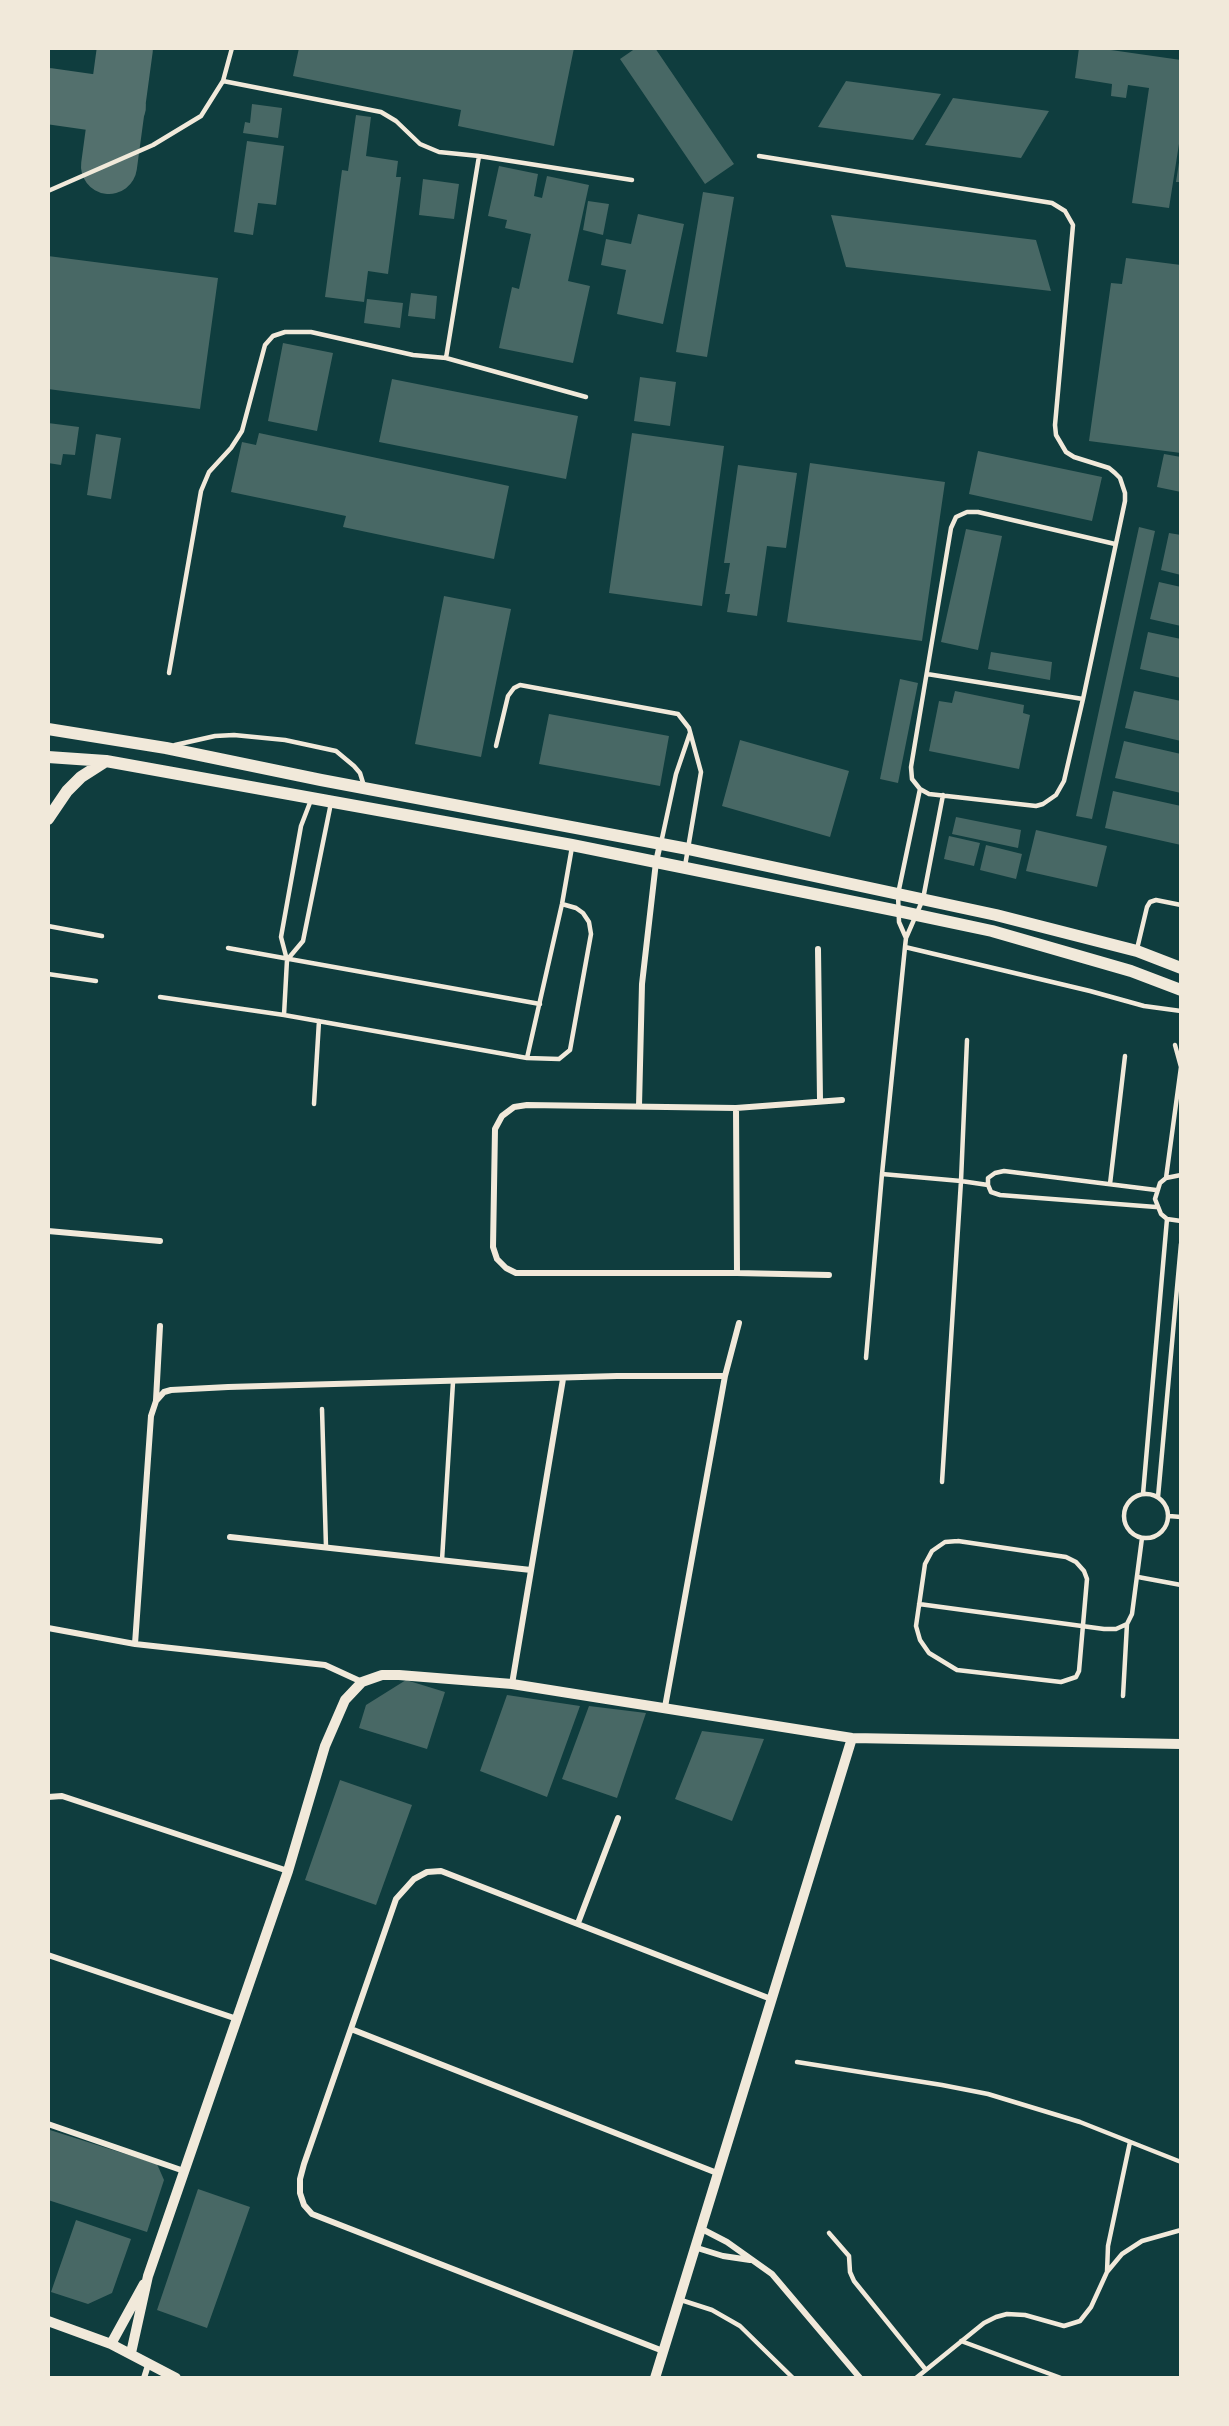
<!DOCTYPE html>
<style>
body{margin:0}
#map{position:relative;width:1229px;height:2426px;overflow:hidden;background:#0f3d3e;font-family:"Fira Sans",sans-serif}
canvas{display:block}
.frame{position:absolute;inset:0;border:50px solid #f1e9da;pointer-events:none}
</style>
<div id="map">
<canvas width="1229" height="2426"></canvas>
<div class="frame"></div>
</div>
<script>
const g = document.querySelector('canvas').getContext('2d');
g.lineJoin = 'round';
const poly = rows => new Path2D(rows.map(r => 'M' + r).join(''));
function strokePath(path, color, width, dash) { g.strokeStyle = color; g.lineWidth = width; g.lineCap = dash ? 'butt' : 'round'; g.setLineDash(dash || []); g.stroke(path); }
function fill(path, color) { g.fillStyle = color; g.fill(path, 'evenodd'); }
strokePath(poly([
 [48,96,118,106],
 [109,166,125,48]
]), '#53706d', 56);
fill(poly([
 [299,48,574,48,554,146,458,126,461,110,293,76],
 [636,48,655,48,734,164,705,184,620,59],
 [1079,48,1097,48,1181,60,1181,131,1169,208,1132,203,1149,88,1128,85,1126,98,1111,96,1112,84,1075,78],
 [846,81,941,94,913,140,818,127],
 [953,98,1049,111,1021,158,925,145],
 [252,104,282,108,278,138,243,133,245,122,250,123],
 [356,115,371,117,366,156,398,161,396,177,401,177,388,274,368,271,364,302,325,297,342,170,348,171],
 [247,141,284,146,276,205,258,203,253,235,234,232],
 [1180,156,1181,156,1181,182,1176,182],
 [499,166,538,174,534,196,542,198,547,176,589,185,568,281,590,286,573,363,499,348,512,287,519,289,531,234,505,228,507,220,488,216],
 [423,179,459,184,454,219,419,215],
 [703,192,734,197,707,357,676,352],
 [588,201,609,204,603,235,583,230],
 [638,214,684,224,663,324,617,314,626,270,601,265,606,239,631,244],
 [831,215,1036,240,1051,291,846,267],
 [48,256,218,278,200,409,48,389],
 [1126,258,1181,265,1181,453,1089,441,1111,283,1122,284],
 [411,293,437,296,435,319,408,316],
 [367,299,403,303,400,328,364,323],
 [283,343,333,353,317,431,268,421],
 [640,377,676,382,670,426,634,421],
 [392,379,578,416,566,479,379,442],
 [48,423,79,427,75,455,63,454,61,465,48,463],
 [259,433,509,486,494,559,343,527,346,516,231,492,242,442,256,445],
 [632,433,724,446,702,606,609,593],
 [96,434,121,438,111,499,87,495],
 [978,451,1102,477,1092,521,969,494],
 [1164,454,1181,457,1181,492,1157,487],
 [810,463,945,482,922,641,787,622],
 [738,465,797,473,786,548,767,546,757,616,727,612,730,594,725,594,730,563,724,563],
 [1139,527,1155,531,1092,819,1076,816],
 [966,529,1002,536,978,650,941,642],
 [1169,533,1181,535,1181,575,1161,570],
 [1159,582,1181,587,1181,626,1150,619],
 [444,596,511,609,481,757,415,744],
 [1148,632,1181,639,1181,678,1140,669],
 [991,652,1052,662,1050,680,988,669],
 [900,679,918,683,898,783,880,779],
 [955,691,1024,705,1023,713,1030,715,1019,769,929,751,939,701,952,703],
 [1134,691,1181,701,1181,741,1125,728],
 [549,714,669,736,660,786,539,764],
 [740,740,849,771,830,837,722,806],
 [1124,741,1181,754,1181,793,1115,778],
 [1113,791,1181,806,1181,845,1105,828],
 [956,817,1021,830,1018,848,952,834],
 [1036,830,1107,846,1097,887,1026,871],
 [949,836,980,843,974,866,944,859],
 [986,845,1022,854,1016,879,980,870],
 [406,1680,445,1692,427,1749,359,1728,366,1705],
 [507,1695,580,1706,547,1797,480,1771],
 [589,1706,646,1713,617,1798,562,1779],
 [702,1731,764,1739,732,1821,675,1799],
 [340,1780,412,1805,376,1905,305,1880],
 [50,2130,157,2164,164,2180,147,2232,48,2200],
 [198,2189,250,2207,207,2328,157,2310],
 [76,2220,131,2239,112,2293,88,2304,51,2292]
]), '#486865');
strokePath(poly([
 [223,81,381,112,396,121,420,144,439,152,479,156,632,180],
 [759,156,1052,203,1065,211,1073,225,1055,425,1056,435,1066,452,1074,457,1109,468,1115,473,1120,478,1125,493,1125,501,1083,699,1064,781,1056,795,1043,804,1036,806,929,794,920,789,912,779,911,767,951,528,956,517,967,512,978,512,1115,544],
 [48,191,153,145,201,116,223,81,232,48],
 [446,358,479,156],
 [169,673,201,491,209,472,231,448,242,431,265,345,273,336,285,332,311,332,413,355,446,358,586,397],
 [927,674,1083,699],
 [175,745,215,736,234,735,285,740,336,751,354,766,360,773,364,786],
 [496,746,508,696,514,688,520,685,678,714,689,728,701,772,685,866],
 [661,843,676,774,690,733],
 [48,926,102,936],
 [906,938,899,922,898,894,920,789],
 [905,947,1090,991,1144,1006,1181,1011],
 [228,948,540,1004],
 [1137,949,1147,907,1150,902,1156,900,1181,905],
 [287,960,303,941,331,803],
 [48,974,96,981],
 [160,997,284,1015,527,1058,559,1059,570,1050,591,934,589,922,583,913,576,908,562,904],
 [284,1015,287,960,281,937,301,826,311,800],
 [527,1058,562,904,572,847],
 [314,1104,319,1021],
 [882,1174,961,1181,967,1040],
 [1181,1175,1166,1178,1160,1183,1155,1199,1161,1214,1167,1219,1181,1221],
 [1166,1178,1181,1067,1175,1045],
 [1110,1184,1125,1056],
 [1156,1190,1004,1171,995,1173,988,1178,988,1185,991,1192,1000,1195,1156,1207],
 [866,1358,882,1174,905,947,906,938,923,899,943,795],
 [322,1409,326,1547],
 [942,1482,961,1181,988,1185],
 '1124 1516a22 22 0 1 1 44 0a22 22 0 1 1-44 0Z',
 [1143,1494,1167,1219],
 [1158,1497,1181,1244],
 [1169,1516,1181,1517],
 [958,1541,1066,1557,1076,1562,1084,1571,1087,1579,1079,1671,1076,1677,1061,1682,957,1670,929,1653,920,1640,916,1626,925,1564,932,1551,945,1542,958,1541],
 [442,1560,453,1382],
 [1138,1577,1181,1585],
 [919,1604,1104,1629,1116,1629,1127,1624,1132,1614,1142,1538],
 [1123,1696,1127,1624],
 [797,2062,942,2085,988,2094,1080,2122,1181,2162],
 [829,2233,849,2256,850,2272,854,2281,926,2370],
 [1107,2272,1108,2246,1130,2142],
 [681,2300,712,2310,740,2326,793,2378],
 [961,2341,1061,2378],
 [916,2378,984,2323,996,2317,1007,2314,1025,2315,1064,2326,1080,2321,1091,2307,1107,2272,1122,2254,1142,2241,1181,2230]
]), '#f1e9da', 4.5);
strokePath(poly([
 [818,949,820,1100],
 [639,1106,642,984,656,862,660,844],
 [736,1108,737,1273],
 [48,1231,160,1241],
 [829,1275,737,1273,516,1273,506,1268,497,1259,493,1247,495,1129,502,1116,514,1107,527,1105,736,1108,842,1100],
 [156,1400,160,1326],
 [230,1537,531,1570],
 [48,1628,135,1644,325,1665,362,1682],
 [135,1644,151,1416,156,1401,164,1392,171,1390,228,1387,617,1376,725,1376],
 [512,1684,563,1379],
 [665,1707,725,1376,739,1323],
 [48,1797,62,1796,288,1871],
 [578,1923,618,1818],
 [48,1955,237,2019],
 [351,2029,717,2173],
 [48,2124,184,2171],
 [700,2228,727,2242,772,2274,860,2378],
 [694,2247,723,2256,750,2260],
 [663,2351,312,2214,304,2205,300,2193,300,2179,304,2164,396,1899,414,1879,427,1872,441,1871,771,1999],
 [144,2378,149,2362]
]), '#f1e9da', 6);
strokePath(poly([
 [48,2321,111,2344,176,2378],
 [111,2344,144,2284],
 [131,2353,148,2276,288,1871,325,1746,345,1700,362,1682,382,1675,399,1675,512,1684,852,1738,1181,1744],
 [655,2378,852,1738]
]), '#f1e9da', 10);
strokePath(poly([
 [48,729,166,748,321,780,688,849,996,915,1137,951,1181,968],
 [48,757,106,761,572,845,898,911,992,931,1131,971,1181,990],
 [48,819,67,791,81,777,106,761]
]), '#f1e9da', 12);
</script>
